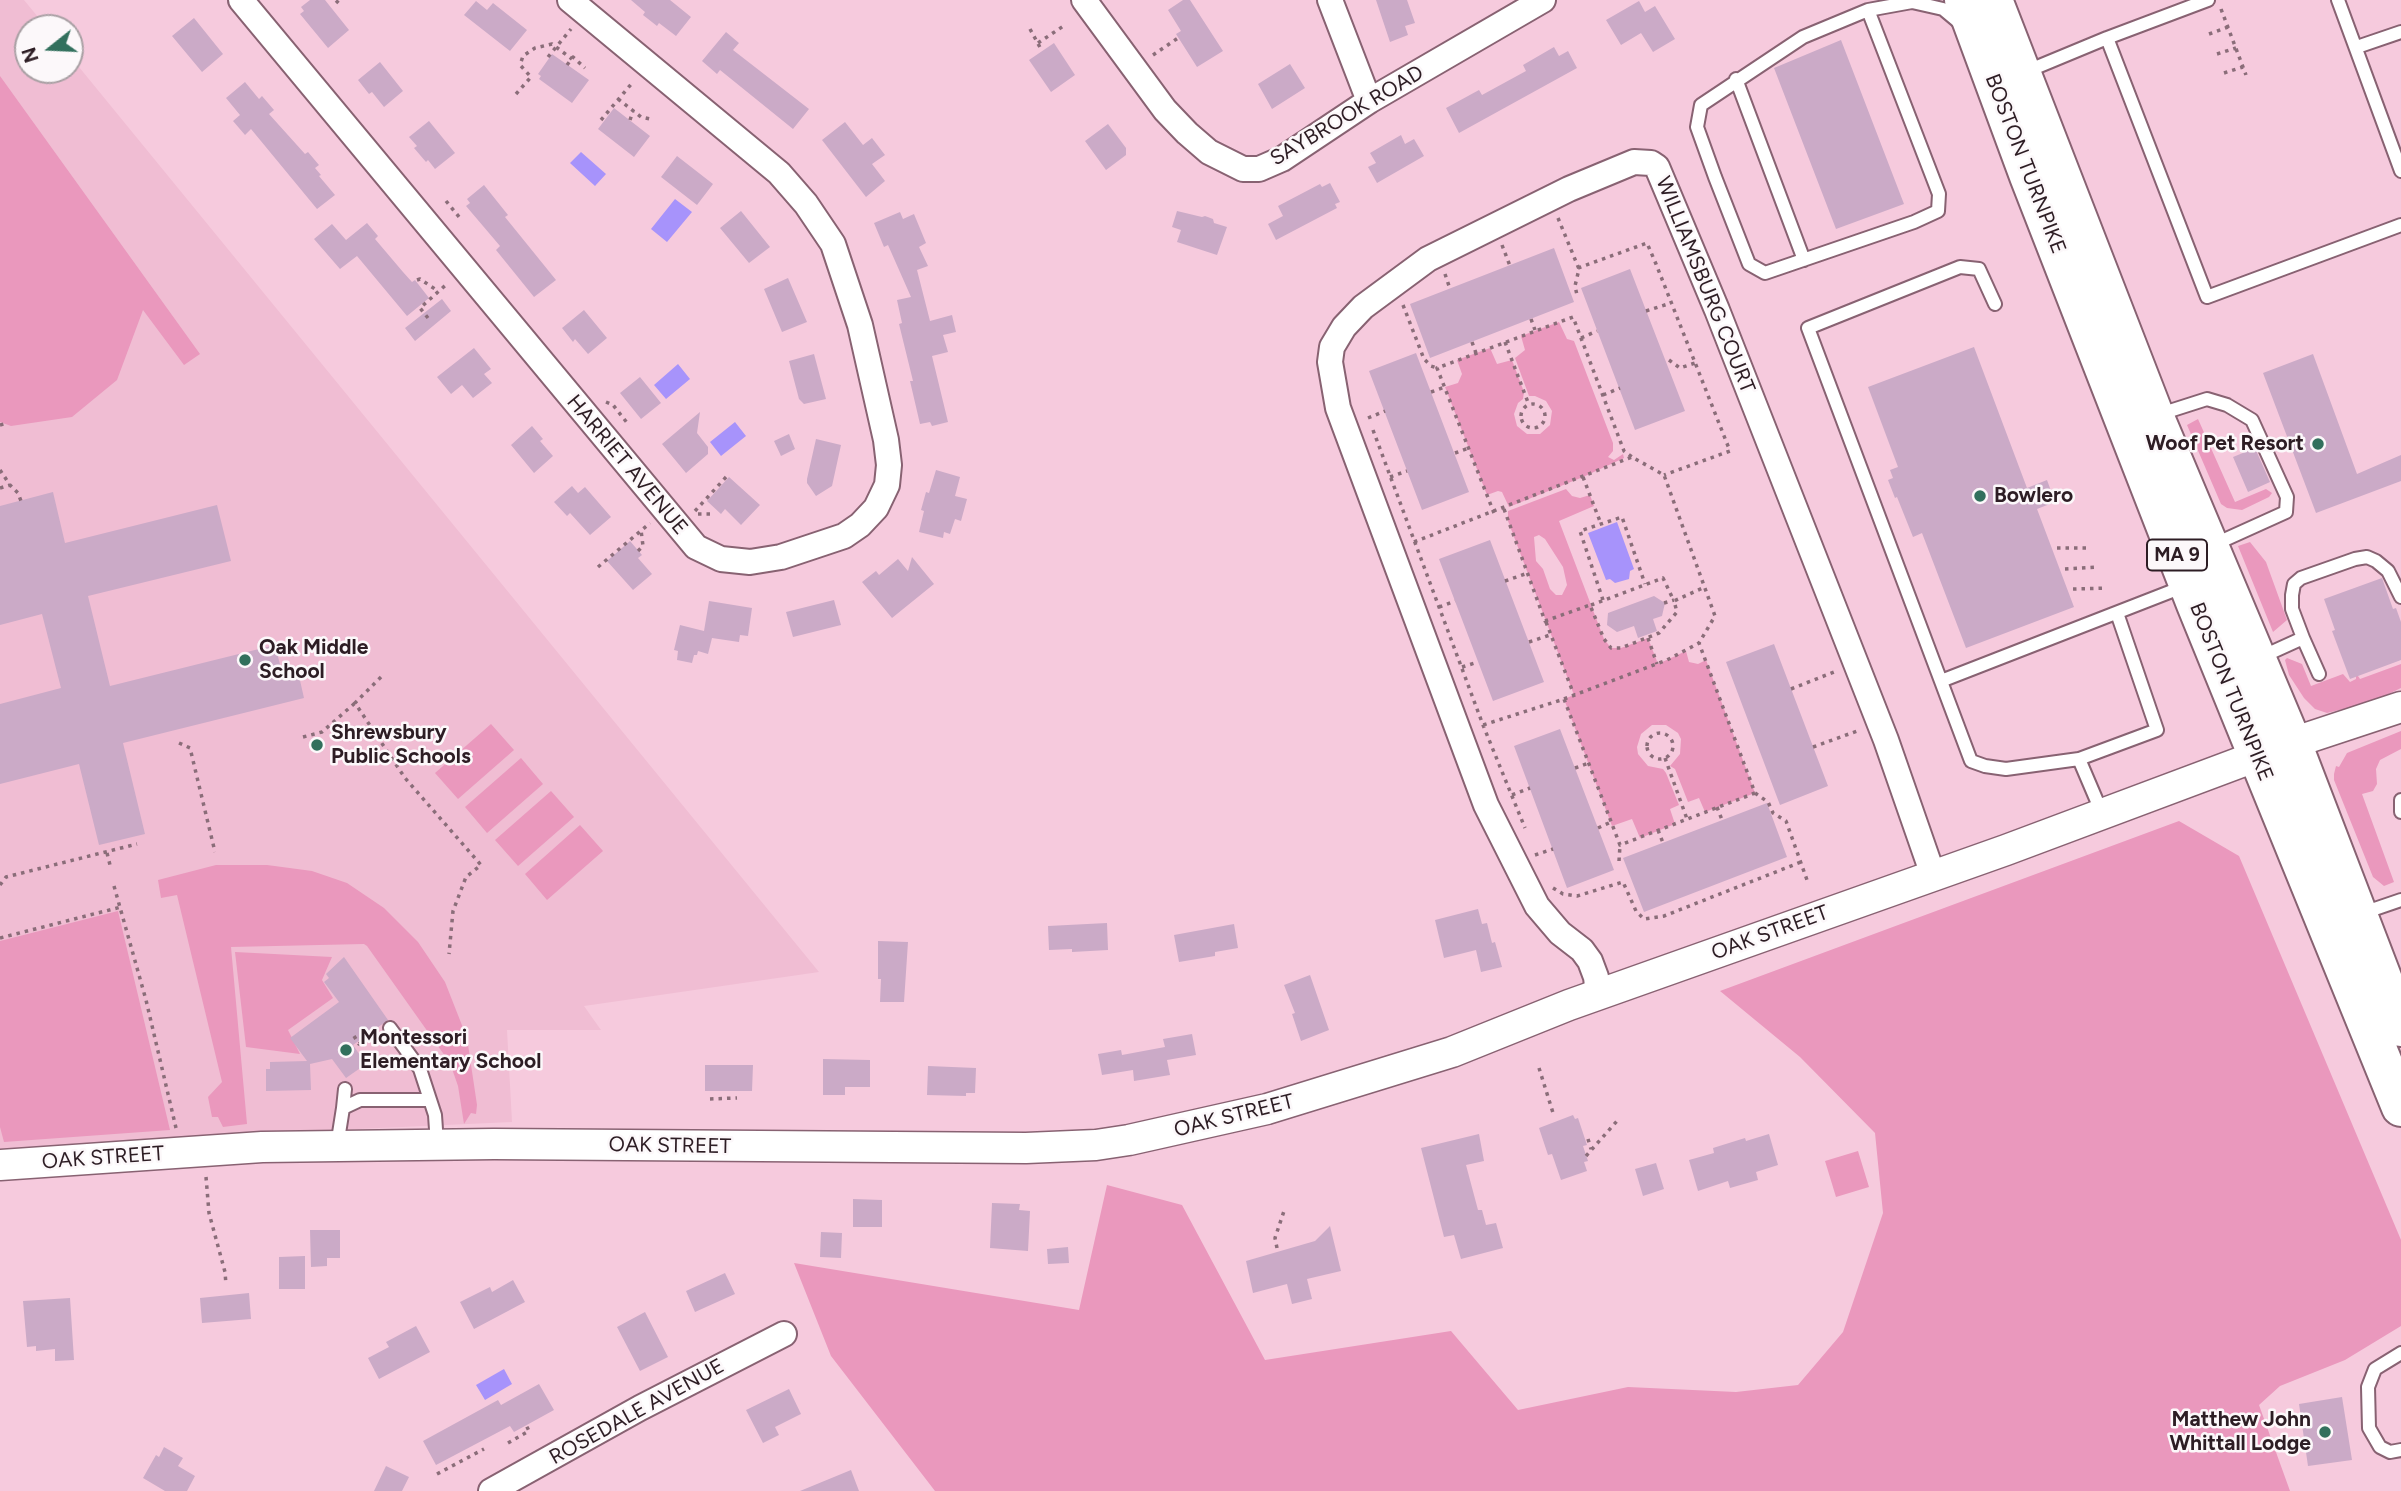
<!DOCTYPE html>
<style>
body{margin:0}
#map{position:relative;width:2401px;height:1491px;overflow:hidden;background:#f6cadd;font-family:Figtree,sans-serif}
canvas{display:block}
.north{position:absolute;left:14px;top:14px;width:70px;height:70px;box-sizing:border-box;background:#fcf8fa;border:2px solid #a9a0a4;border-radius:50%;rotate:252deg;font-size:19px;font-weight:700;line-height:28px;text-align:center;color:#2d1d24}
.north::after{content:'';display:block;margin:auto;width:24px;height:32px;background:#32705d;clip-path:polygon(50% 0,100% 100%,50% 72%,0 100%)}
</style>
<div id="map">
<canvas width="2401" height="1491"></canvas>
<div class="north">N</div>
</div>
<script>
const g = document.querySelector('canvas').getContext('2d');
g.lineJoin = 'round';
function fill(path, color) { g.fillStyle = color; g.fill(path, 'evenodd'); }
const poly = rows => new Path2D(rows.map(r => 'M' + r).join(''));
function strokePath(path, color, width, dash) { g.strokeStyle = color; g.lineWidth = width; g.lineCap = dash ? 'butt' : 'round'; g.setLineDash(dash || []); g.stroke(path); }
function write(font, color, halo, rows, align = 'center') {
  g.font = font + ' Figtree,sans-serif'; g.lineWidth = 5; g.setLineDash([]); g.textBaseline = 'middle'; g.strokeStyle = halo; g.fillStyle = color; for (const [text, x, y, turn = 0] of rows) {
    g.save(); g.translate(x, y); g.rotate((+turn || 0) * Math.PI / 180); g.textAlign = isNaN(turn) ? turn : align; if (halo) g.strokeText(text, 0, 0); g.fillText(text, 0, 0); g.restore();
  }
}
fill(poly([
 [0,0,24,0,47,28,28,28,28,70,70,70,70,56,819,972,584,1006,601,1030,507,1030,512,1122,246,1134,0,1149]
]), '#f0bdd3');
fill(poly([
 [0,76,200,354,184,365,143,310,117,380,72,417,11,426,0,422],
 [1559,322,1567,339,1574,341,1613,443,1613,451,1608,457,1614,460,1623,454,1624,458,1583,477,1509,507,1502,492,1498,491,1487,495,1445,387,1458,383,1462,374,1457,360,1490,348,1497,364,1512,360,1524,392,1523,399,1518,403,1514,414,1517,426,1527,434,1540,434,1550,425,1552,411,1546,401,1535,396,1529,396,1515,358,1525,350,1521,336],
 [2198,419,2235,502,2266,489,2272,493,2269,497,2242,510,2227,508,2221,504,2187,425],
 [1566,489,1572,496,1580,498,1590,495,1594,506,1559,521,1604,639,1611,648,1621,648,1648,638,1658,664,1686,651,1689,662,1698,664,1706,660,1755,793,1705,812,1699,798,1688,802,1675,769,1670,766,1680,754,1681,739,1678,733,1666,725,1652,725,1641,734,1637,747,1638,754,1648,766,1663,769,1666,773,1679,805,1670,809,1675,824,1640,838,1632,819,1612,826,1564,699,1574,695,1508,521,1508,511],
 [1539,535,1545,539,1563,567,1567,585,1562,595,1556,595,1550,589,1543,569,1536,561,1534,537],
 [2250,542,2266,562,2287,620,2273,632,2238,546],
 [2287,658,2302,664,2311,686,2343,674,2350,682,2356,679,2356,676,2358,676,2360,679,2401,664,2401,688,2372,702,2327,713,2315,709,2304,698,2289,675,2285,660],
 [491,724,514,750,458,799,435,773],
 [2401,731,2401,749,2380,760,2376,769,2377,784,2373,791,2362,794,2394,882,2384,886,2373,877,2334,780,2334,774,2336,766,2339,767,2347,753],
 [521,758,543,784,487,833,465,807],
 [551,791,574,817,518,866,495,840],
 [2179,821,2239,856,2401,1240,2401,1326,2345,1360,2280,1386,2259,1405,2290,1491,935,1491,831,1356,794,1263,1079,1310,1107,1185,1182,1205,1265,1360,1451,1331,1518,1410,1628,1387,1736,1392,1798,1385,1843,1332,1883,1213,1875,1133,1800,1057,1720,991],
 [580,825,603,851,547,900,525,874],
 [216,865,267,865,312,871,347,883,384,908,418,942,445,982,467,1038,477,1105,476,1114,471,1113,464,1124,458,1086,450,1063,367,946,364,944,231,947,247,1124,223,1127,218,1117,212,1117,208,1097,222,1082,177,895,161,898,158,880],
 [118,911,170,1130,4,1142,0,1127,0,941],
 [235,952,332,957,322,980,333,998,288,1030,300,1054,246,1047],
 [1858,1151,1869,1187,1836,1197,1825,1161]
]), '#ea98bd');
fill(poly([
 [581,152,606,174,595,186,570,163],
 [675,199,692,212,667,242,651,229],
 [678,364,690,379,666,399,654,385],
 [735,422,746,436,721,456,710,442],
 [1617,522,1634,569,1630,571,1629,579,1615,583,1610,579,1606,580,1588,533],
 [504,1369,512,1384,485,1400,476,1385]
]), '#a793fb');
fill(poly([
 [310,0,325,0,349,30,328,48,300,14,304,11,301,7],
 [631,0,670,0,691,17,676,36,659,23,657,26,643,15,645,12],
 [1183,0,1190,0,1223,51,1197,67,1176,34,1181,31,1168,10],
 [1376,0,1407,0,1415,23,1405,26,1408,35,1390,42],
 [476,1,487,10,493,3,527,30,510,51,464,15],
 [1639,1,1645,12,1655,6,1675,39,1653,52,1641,33,1621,45,1606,20],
 [194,18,223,54,202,72,172,36],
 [726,32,739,43,733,50,809,109,793,129,720,70,717,74,702,61],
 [1841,40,1904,204,1836,229,1774,68],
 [1054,43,1075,75,1051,92,1029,60],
 [1554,47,1559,56,1568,51,1577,68,1459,133,1446,108,1479,90,1482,95,1526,71,1523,65],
 [552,54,589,80,572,103,539,79,541,76,538,74],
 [380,62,403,91,384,107,372,92,369,94,358,80],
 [1290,64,1305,88,1272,109,1258,84],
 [245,82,259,99,262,96,274,110,269,114,305,154,308,152,319,165,315,168,321,175,319,176,335,195,317,209,251,129,245,135,233,121,240,115,226,98],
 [614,108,650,136,634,157,598,129],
 [429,121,455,153,435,169,428,160,426,162,414,148,417,146,409,137],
 [845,122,863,145,872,138,885,155,872,164,885,181,866,197,822,140],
 [1108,124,1126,148,1126,155,1106,170,1085,141],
 [1401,135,1405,144,1414,139,1424,156,1377,183,1368,167,1376,163,1370,153],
 [677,156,713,184,697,205,661,177],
 [1330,183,1340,202,1335,204,1337,208,1276,240,1268,224,1283,216,1278,206,1320,184,1322,187],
 [484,185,508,215,505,217,556,280,534,297,496,250,500,246,466,206,470,203,467,199],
 [741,211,770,247,749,263,720,228],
 [1177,211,1202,217,1205,216,1213,219,1214,223,1227,227,1217,255,1177,242,1181,230,1172,227],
 [900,212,903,219,914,214,926,243,919,247,928,266,917,270,930,321,952,315,956,332,943,335,948,352,932,356,948,422,932,426,930,422,920,424,910,381,913,381,899,324,902,323,897,300,911,297,888,245,884,247,874,223],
 [367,223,378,236,375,239,403,272,412,282,415,280,429,298,407,316,357,256,340,269,314,239,332,224,346,240],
 [1554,248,1574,302,1430,358,1410,304],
 [1630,269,1685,411,1635,430,1581,288],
 [788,278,807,322,782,332,764,289],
 [442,299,451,311,415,341,405,328],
 [584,310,607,338,588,354,575,339,573,342,562,328],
 [1974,347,2027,488,2047,480,2055,502,2037,509,2074,607,1966,648,1922,533,1913,537,1897,497,1895,498,1888,480,1893,478,1890,470,1898,467,1868,387],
 [474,348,491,369,484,374,492,383,473,398,462,385,451,394,437,377],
 [1416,353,1469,492,1422,510,1369,371],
 [814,354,826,399,804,404,799,399,789,361],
 [2313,354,2357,474,2401,455,2401,481,2316,513,2263,373],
 [640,377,661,403,641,419,620,393],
 [700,412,697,433,708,447,708,454,686,473,662,444],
 [532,426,543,439,540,441,553,456,534,473,511,445],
 [789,434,795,449,781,456,774,441],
 [816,439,841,445,832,486,816,496,807,483,807,479],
 [2255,448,2270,482,2248,492,2233,457],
 [936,470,960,477,955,496,967,499,961,521,955,519,950,534,944,532,943,538,919,532,924,511,921,510,926,492,929,493],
 [729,477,760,505,741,525,725,509,721,514,707,501],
 [572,486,578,493,585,487,611,517,590,535,570,513,567,516,554,502],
 [53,492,65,543,217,505,231,561,88,596,110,686,275,645,284,680,299,676,304,698,123,743,145,834,99,845,79,764,0,784,0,704,61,688,42,614,0,625,0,506],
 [1490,540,1544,682,1493,701,1439,559],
 [630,541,642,555,638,558,652,574,633,590,607,561],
 [912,557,934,584,892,618,862,582,876,571,879,575,898,559,908,571],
 [2382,578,2393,609,2396,608,2401,622,2401,660,2350,679,2332,631,2335,630,2324,599],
 [1654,596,1665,603,1662,616,1653,619,1657,631,1638,638,1634,626,1617,632,1607,625,1608,613],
 [834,600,841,625,793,637,786,612],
 [709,601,752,608,748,636,740,635,739,642,712,638,708,654,698,651,697,655,694,655,692,663,677,660,678,651,674,650,680,625,704,631],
 [1774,644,1828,786,1780,805,1726,662],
 [1560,729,1614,870,1567,888,1514,746],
 [1767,803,1787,857,1644,912,1623,858],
 [1478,909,1482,924,1487,923,1492,943,1495,942,1502,967,1481,972,1476,950,1444,958,1435,920],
 [1107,923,1108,950,1072,952,1072,949,1049,950,1048,926],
 [1234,924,1238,948,1215,952,1215,956,1179,962,1174,935],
 [878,941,908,942,904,1002,880,1002,881,979,878,979],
 [344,957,388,1020,353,1045,366,1064,346,1078,332,1059,310,1064,311,1090,266,1091,266,1069,270,1069,270,1062,307,1061,290,1038,339,1002,324,982,329,978,326,974],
 [1310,975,1329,1030,1301,1041,1292,1014,1295,1013,1284,985],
 [1192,1034,1196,1055,1167,1060,1170,1075,1134,1081,1133,1070,1102,1075,1098,1054,1121,1050,1122,1055,1165,1047,1163,1039],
 [823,1059,870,1060,870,1087,845,1087,845,1095,823,1095],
 [705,1065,753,1065,752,1091,705,1091],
 [928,1066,976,1068,975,1093,966,1093,966,1096,927,1095],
 [1573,1115,1575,1119,1578,1118,1587,1145,1583,1146,1588,1161,1584,1162,1587,1171,1561,1180,1552,1154,1548,1155,1539,1128],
 [1479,1134,1484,1161,1466,1165,1478,1210,1482,1210,1486,1225,1496,1223,1503,1248,1461,1259,1454,1235,1444,1237,1421,1148],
 [1769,1134,1778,1165,1756,1172,1758,1180,1730,1188,1728,1181,1698,1191,1689,1160,1714,1153,1713,1148,1745,1138,1746,1141],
 [1656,1163,1664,1189,1643,1196,1635,1169],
 [853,1199,882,1200,882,1227,853,1227],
 [992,1203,1020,1204,1019,1210,1030,1211,1028,1251,990,1248],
 [1330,1226,1341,1271,1307,1279,1312,1299,1292,1304,1287,1284,1253,1293,1246,1261,1315,1241],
 [310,1230,340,1230,340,1258,327,1258,327,1266,311,1267],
 [821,1232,842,1233,841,1258,820,1257],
 [1068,1247,1069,1263,1048,1264,1047,1249],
 [305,1256,305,1289,279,1289,279,1257],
 [725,1273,735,1294,695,1312,686,1291],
 [513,1280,525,1302,474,1329,460,1302,490,1287,492,1292],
 [249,1293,251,1319,202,1323,200,1298],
 [70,1298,74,1360,55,1361,55,1349,36,1351,36,1346,27,1347,23,1301],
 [645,1312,668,1357,640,1371,617,1327],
 [416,1326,430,1352,379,1379,368,1358,389,1347,386,1342],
 [539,1384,554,1410,514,1432,510,1426,436,1465,423,1441,498,1400,501,1405],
 [789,1389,801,1414,775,1427,779,1435,763,1443,746,1410],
 [2342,1397,2352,1460,2308,1466,2299,1404],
 [164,1447,183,1458,178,1466,195,1476,187,1491,165,1491,143,1478,156,1455,159,1457],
 [386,1466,409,1477,402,1491,374,1491],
 [851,1470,859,1491,800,1491]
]), '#cbaac7');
const service = poly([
 [2338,0,2401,171],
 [1868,10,1939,194,1938,211,1914,222,1765,273,1749,264,1715,177,1697,127,1701,105,1803,37,1868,10,1912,2,1943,9,1961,24],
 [2107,38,2208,0],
 [2357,47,2401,32],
 [2025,72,2107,38,2207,297,2401,225],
 [1736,79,1804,260],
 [1995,304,1979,269,1960,267,1808,328,1971,761,1985,766,2006,769,2079,759,2102,813],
 [2157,415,2207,399,2227,405,2252,420,2287,497,2286,512,2213,545],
 [2303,638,2319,674],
 [2259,658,2303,638,2292,609,2292,595,2294,584,2301,578,2355,559,2367,557,2376,561,2388,571,2401,597],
 [1941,681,2185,586],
 [2079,759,2157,730,2117,613],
 [2401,800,2401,812],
 [2360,914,2401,900],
 [390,1028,420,1069,435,1115,437,1144],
 [343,1108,345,1089],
 [337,1146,343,1108,360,1100,430,1100],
 [2401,1353,2375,1369,2368,1387,2369,1428,2380,1447,2390,1452,2401,1450]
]);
const minor = poly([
 [241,0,696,547,721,559,750,562,781,557,844,536,860,525,876,508,887,485,889,465,886,440,860,325,833,244,806,204,779,173,570,0],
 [1084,0,1165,110,1187,133,1209,152,1243,169,1259,169,1282,159,1369,101,1543,0],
 [1330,0,1369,101],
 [1598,995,1596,977,1590,961,1582,950,1560,933,1537,906,1486,805,1338,408,1330,362,1332,347,1344,327,1363,307,1428,259,1569,189,1634,162,1651,163,1657,167,1717,310,1886,740,1933,875],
 [491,1491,640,1408,784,1334]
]);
const tertiary = poly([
 [0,1165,262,1147,494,1144,1026,1148,1096,1145,1129,1140,1267,1109,1452,1052,1569,1005,2006,850,2292,743,2401,707]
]);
const trunk = poly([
 [1964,0,2029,176,2196,604,2401,1107],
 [1993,0,2158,425,2292,743,2401,1027]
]);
strokePath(service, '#886272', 16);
strokePath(minor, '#886272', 28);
strokePath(tertiary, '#886272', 33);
strokePath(trunk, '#886272', 42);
strokePath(poly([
 [336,3,339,0],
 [2221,9,2246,75],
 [1030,29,1042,51],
 [2209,34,2228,27],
 [1038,43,1065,25],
 [2217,54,2236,48],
 [1153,55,1178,38],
 [548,57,571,29],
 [567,65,573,57,585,68],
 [2224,73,2243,67],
 [516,94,531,77,521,66,521,62,523,56,535,48,552,44,572,59],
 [618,99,641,117,650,119],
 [601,120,633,82],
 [630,120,633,111],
 [446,201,460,218],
 [1558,218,1579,269,1575,286,1577,295],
 [1502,245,1510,266],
 [1578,268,1647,243,1656,264,1730,451,1664,475],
 [1445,274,1450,289],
 [417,280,420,279,438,291],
 [1403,305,1424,359,1431,366,1437,368],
 [1646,311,1671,303],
 [428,318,420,308,448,283],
 [1531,319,1535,330],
 [1581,338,1597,331],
 [1472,342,1476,353],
 [1505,342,1529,405],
 [1669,360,1680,368,1695,363],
 [1431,392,1445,387],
 [1603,395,1620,388],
 [606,402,613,405,628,424],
 '1521 416a12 12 0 1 1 24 0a12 12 0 1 1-24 0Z',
 [1368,418,1385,411],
 [0,425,4,424],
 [1373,430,1483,725,1525,828],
 [1455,453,1469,448],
 [0,470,10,485,18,493,21,501],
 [1390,477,1407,471],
 [1583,477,1601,524],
 [0,488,10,485],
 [1504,509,1545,621,1590,605,1604,639,1611,648,1621,648,1659,633,1677,612,1674,601,1705,587],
 [695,511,727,476],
 [1494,513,1437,368,1573,317,1624,451,1632,457],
 [698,514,714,514],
 [1414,542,1632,457,1664,475,1715,616,1699,643,1755,793,1620,845,1564,699,1483,725],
 [2057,548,2091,548],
 [638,551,643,546,641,530],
 [598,567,650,523],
 [2065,569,2098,567],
 [1505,581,1528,573],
 [2073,589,2107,588],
 [1603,600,1580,531,1622,517,1645,584],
 [1664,603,1674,600],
 [1591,605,1663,578,1674,601],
 [1439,607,1455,601],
 [1546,622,1574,695],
 [1648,638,1657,664],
 [1529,642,1550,635],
 [1462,667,1478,662],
 [381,677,355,703,405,778,481,865,466,877,453,911,449,954],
 [1791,689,1834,672],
 [1564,699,1667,660,1699,643],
 '1647 746a13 13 0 1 1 26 0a13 13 0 1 1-26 0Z',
 [303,737,322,732,355,703],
 [179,743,190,748,215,852],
 [1813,747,1860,730],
 [1665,758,1687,819],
 [1575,768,1589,763],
 [1755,793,1768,802,1773,813,1786,821,1807,880],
 [1512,795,1530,788],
 [1717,807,1722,820],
 [1598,828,1611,822],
 [1658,830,1663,843],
 [107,853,110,865],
 [1535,855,1553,849],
 [1619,861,1620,845],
 [0,885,6,877,137,844],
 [114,886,146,1000,176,1128],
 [1553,888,1563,894,1577,896,1623,882,1636,911,1644,919,1664,916,1801,862],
 [0,938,121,907],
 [354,1036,359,1044,374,1033],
 [1539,1068,1554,1116],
 [710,1099,737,1098],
 [1588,1139,1591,1149],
 [1586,1156,1617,1121],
 [206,1177,209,1213,225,1272,226,1285],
 [1277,1248,1275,1238,1284,1211],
 [508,1443,529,1431,526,1425],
 [437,1474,484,1449]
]), '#8a6d79', 3.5, [3.5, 5]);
strokePath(service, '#fff', 12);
strokePath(minor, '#fff', 24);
strokePath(tertiary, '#fff', 30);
strokePath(trunk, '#fff', 38);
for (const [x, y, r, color] of [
 [2318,444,7,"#32705d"],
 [1980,496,7,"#32705d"],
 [245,660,7,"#32705d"],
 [317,745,7,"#32705d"],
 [346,1050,7,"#32705d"],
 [2325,1432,7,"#32705d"]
]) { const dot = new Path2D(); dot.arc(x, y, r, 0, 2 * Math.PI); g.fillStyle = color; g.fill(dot); strokePath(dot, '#fcf8fa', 2.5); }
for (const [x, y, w] of [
 [2177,555,60]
]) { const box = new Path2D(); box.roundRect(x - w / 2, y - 15.5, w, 31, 5); g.fillStyle = '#fcf8fa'; g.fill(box); strokePath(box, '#2d1d24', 2); }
write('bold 19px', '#2d1d24', null, [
 ["MA 9",2177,555]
]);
write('21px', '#2d1d24', '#fcf8fa', [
 ["SAYBROOK ROAD",1347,116,-31],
 ["BOSTON TURNPIKE",2025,164,69],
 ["WILLIAMSBURG COURT",1705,285,68],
 ["HARRIET AVENUE",627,465,50],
 ["BOSTON TURNPIKE",2231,692,68],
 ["OAK STREET",1770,933,-20],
 ["OAK STREET",1234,1116,-14],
 ["OAK STREET",670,1146,1],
 ["OAK STREET",103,1158,-4],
 ["ROSEDALE AVENUE",637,1412,-29]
]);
write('bold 21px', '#2d1d24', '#fcf8fa', [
 ["Woof Pet Resort",2304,444,"right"],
 ["Bowlero",1994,496],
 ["Oak Middle",259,648],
 ["School",259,672],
 ["Shrewsbury",331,733],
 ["Public Schools",331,757],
 ["Montessori",360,1038],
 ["Elementary School",360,1062],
 ["Matthew John",2311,1420,"right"],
 ["Whittall Lodge",2311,1444,"right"]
], 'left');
</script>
